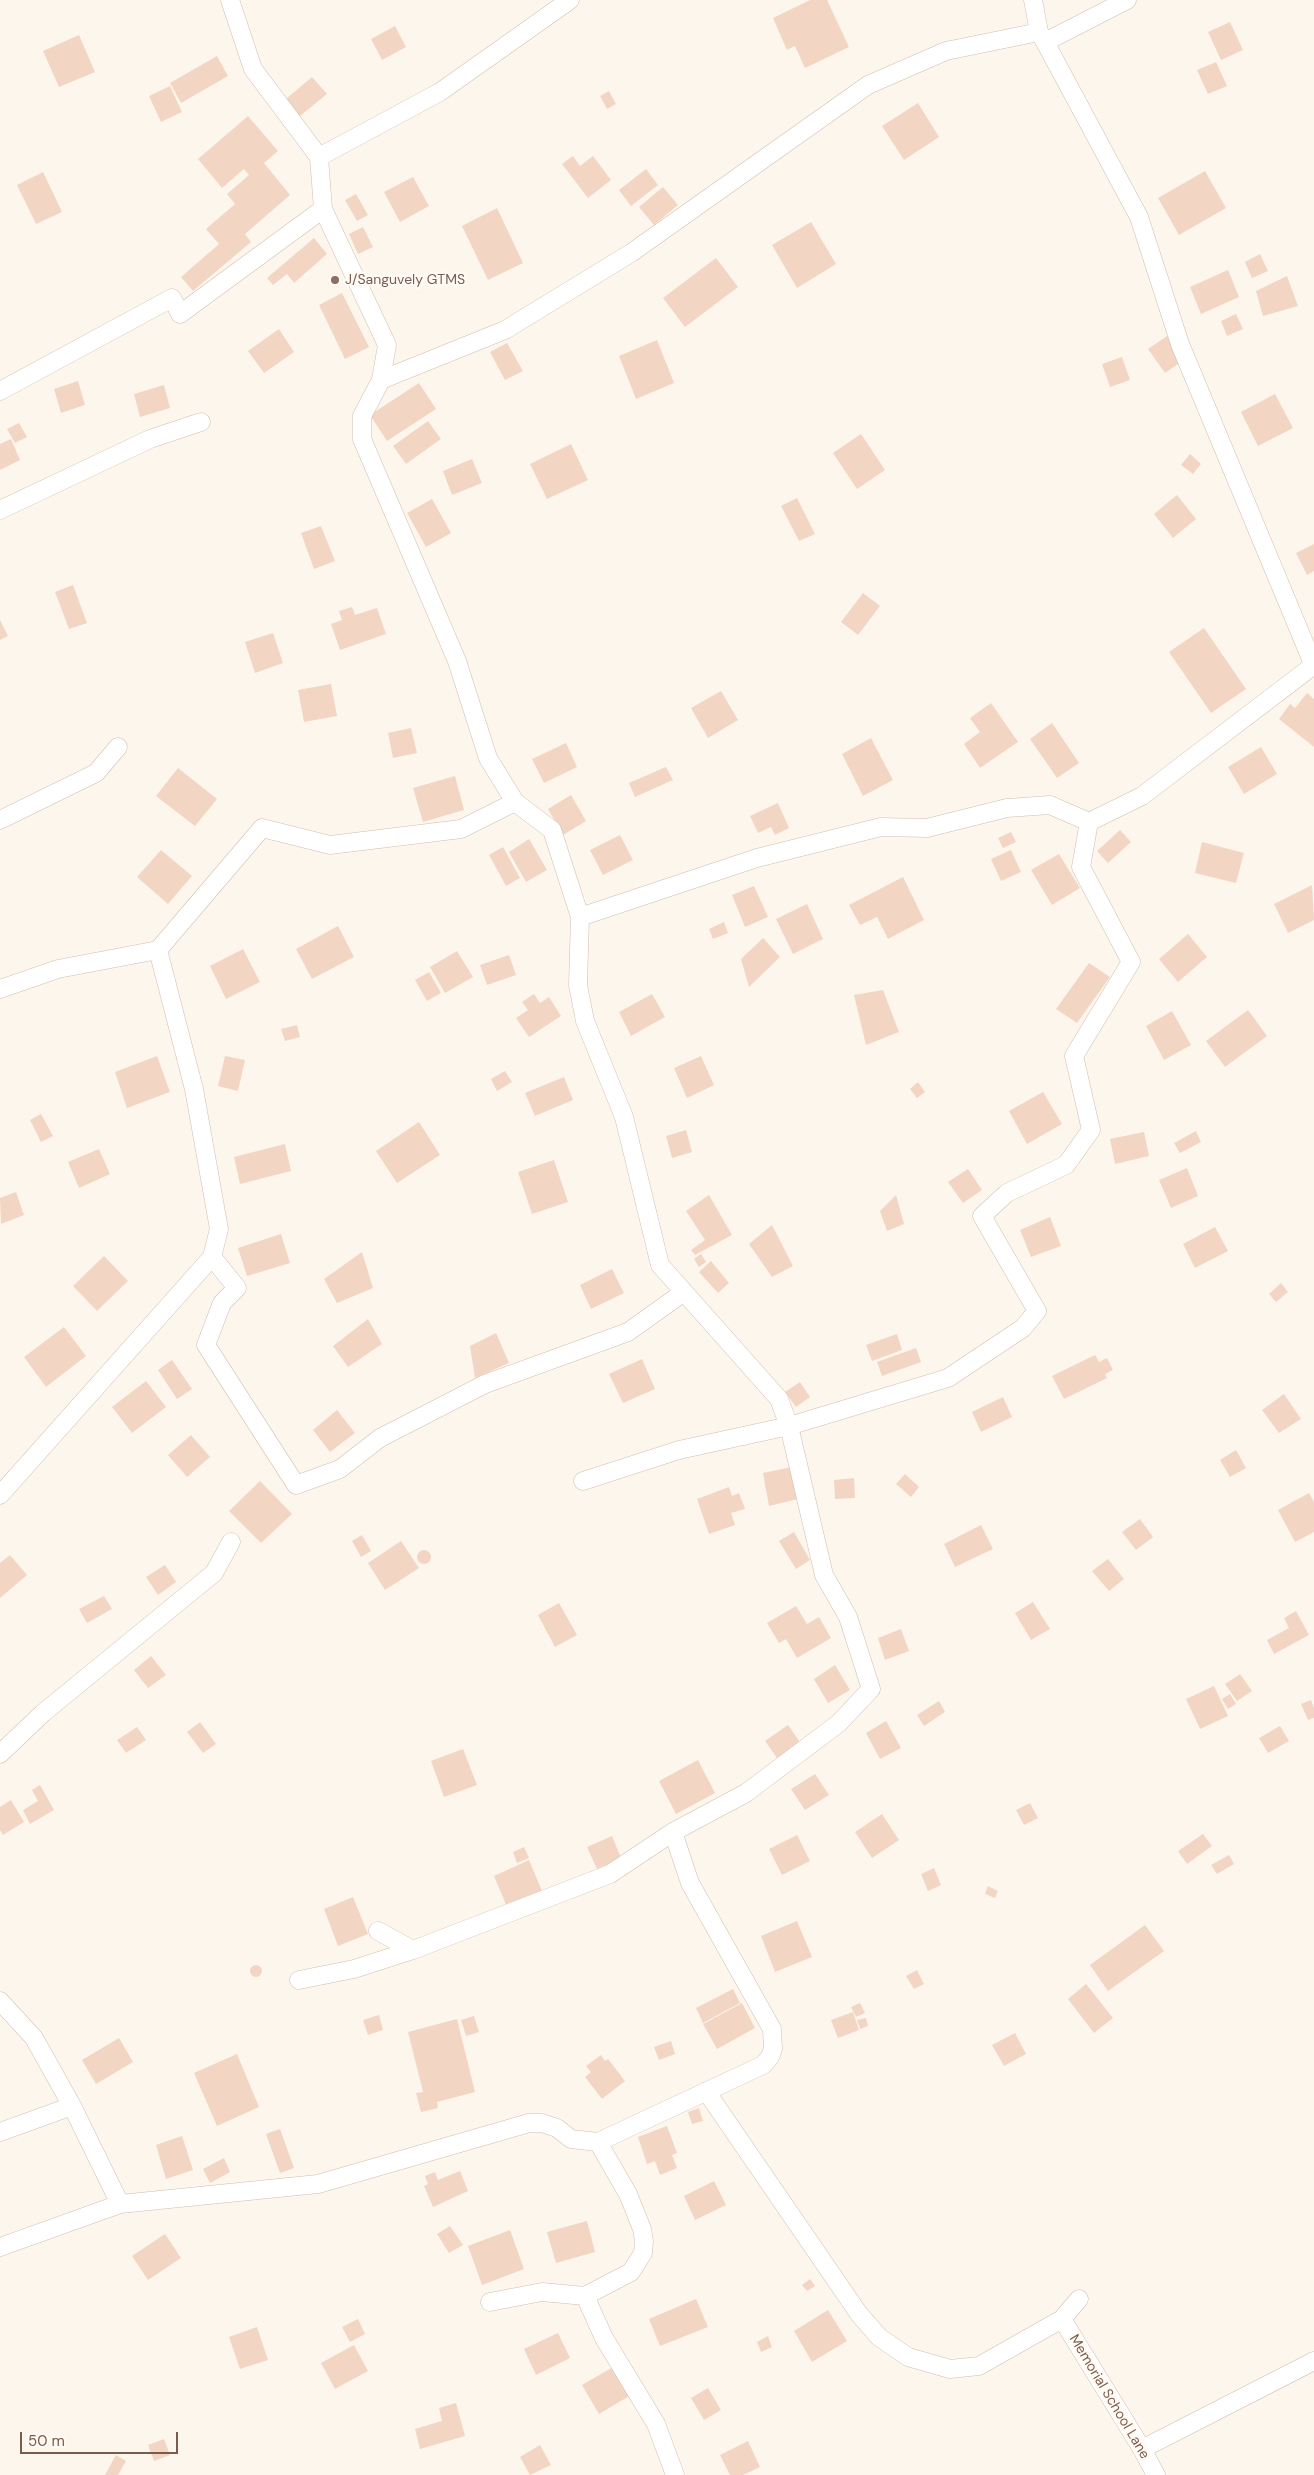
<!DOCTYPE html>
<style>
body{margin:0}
#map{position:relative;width:1314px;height:2475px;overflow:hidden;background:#fdf6ec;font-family:"DM Sans",sans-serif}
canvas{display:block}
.scale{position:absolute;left:20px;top:2432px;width:158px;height:22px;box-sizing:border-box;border:2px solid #7a5c4d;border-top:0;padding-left:6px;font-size:15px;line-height:18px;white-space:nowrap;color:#7a5c4d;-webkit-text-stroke:4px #fffaf3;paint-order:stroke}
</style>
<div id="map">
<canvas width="1314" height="2475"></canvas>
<div class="scale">50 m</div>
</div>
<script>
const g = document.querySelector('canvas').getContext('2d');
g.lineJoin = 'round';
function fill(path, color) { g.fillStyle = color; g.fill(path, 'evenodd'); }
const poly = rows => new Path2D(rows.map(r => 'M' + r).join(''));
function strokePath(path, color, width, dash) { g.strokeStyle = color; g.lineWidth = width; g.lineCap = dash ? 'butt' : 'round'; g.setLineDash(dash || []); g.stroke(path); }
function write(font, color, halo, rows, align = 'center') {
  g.font = font + ' "DM Sans",sans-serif'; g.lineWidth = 5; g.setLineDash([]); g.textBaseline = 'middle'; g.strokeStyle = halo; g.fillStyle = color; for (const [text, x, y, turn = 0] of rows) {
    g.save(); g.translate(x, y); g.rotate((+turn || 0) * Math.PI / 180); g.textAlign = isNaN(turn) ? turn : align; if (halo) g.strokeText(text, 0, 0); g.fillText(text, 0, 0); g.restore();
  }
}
fill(poly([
 [810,0,827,0,849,47,805,68,795,46,787,50,773,18],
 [1230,22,1243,50,1221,60,1208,32],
 [395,26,406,47,382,60,371,39],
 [79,35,95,72,59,87,43,51],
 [217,56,228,76,181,103,170,83],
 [1216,62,1227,86,1208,94,1197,70],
 [312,77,327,94,300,116,286,99],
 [170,86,182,112,161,122,149,96],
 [609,91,616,104,607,109,600,96],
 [918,103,939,137,904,160,882,126],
 [248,116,278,151,264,163,290,195,245,234,251,242,193,291,181,277,219,244,206,229,235,204,227,194,249,175,244,169,222,188,198,159],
 [573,156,580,166,593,156,611,180,588,198,562,164],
 [646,169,658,185,631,206,619,190],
 [1205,171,1226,208,1179,235,1158,198],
 [43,172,62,212,36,224,17,185],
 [413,177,429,206,400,222,384,192],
 [663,187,678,205,654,225,639,207],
 [356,194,368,215,357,221,345,200],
 [497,208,523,263,488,280,462,226],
 [811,222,836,264,797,288,772,245],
 [363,227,373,247,358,254,349,234],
 [314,238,327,254,294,283,287,274,273,285,267,278],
 [1260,254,1268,271,1252,278,1245,262],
 [716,258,738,287,685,327,663,298],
 [1228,270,1239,297,1201,314,1190,287],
 [1287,276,1298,306,1263,316,1256,291],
 [342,293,369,347,345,359,319,305],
 [1236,314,1243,329,1227,336,1221,321],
 [279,329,294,352,264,373,248,351],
 [1167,336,1184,360,1165,373,1148,349],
 [657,340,674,383,636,399,619,356],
 [507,343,523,371,505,380,490,352],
 [1122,357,1130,380,1110,387,1102,364],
 [78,381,85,405,61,413,54,389],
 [419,383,436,409,387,441,370,415],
 [164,385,170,408,140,417,134,394],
 [1275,394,1293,428,1258,446,1241,412],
 [428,421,441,439,406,464,393,446],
 [19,423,27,437,15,443,7,429],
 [861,434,885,470,857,489,833,453],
 [11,439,20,460,0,470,0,444],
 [571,444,588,480,547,499,530,464],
 [1190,454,1201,464,1193,474,1181,465],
 [472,459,482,483,452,495,443,471],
 [1177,495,1196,519,1173,538,1154,514],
 [797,498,815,534,799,541,781,506],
 [432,499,451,533,426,547,407,513],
 [321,526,335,561,314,569,301,533],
 [1314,544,1314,571,1307,575,1296,553],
 [73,585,87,623,69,629,55,592],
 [863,593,880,606,858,635,841,622],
 [352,607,355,615,377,608,386,634,340,650,331,624,342,620,339,611],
 [0,620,8,636,0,640],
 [1204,628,1246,689,1211,713,1169,652],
 [273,633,283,663,255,673,245,642],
 [331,684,337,716,304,722,298,690],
 [721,691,738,720,708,738,691,708],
 [1307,693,1314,699,1314,747,1279,719,1290,704,1295,708],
 [991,703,1018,742,980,768,964,744,980,732,970,718],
 [1052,723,1079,763,1057,778,1030,739],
 [411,728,417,753,393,758,388,733],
 [871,738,893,780,863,796,842,754],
 [566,743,577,767,544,783,532,759],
 [1261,747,1277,774,1244,794,1228,767],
 [666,767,673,780,635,797,629,783],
 [178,768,217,799,195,826,156,796],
 [455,776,464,810,423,822,413,788],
 [571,795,586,821,563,835,548,809],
 [778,803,789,828,775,835,771,827,758,833,750,816],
 [1120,830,1131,842,1108,863,1097,851],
 [1011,832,1016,842,1003,848,998,838],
 [620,835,633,860,603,875,590,850],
 [529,839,547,870,526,882,509,852],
 [1202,842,1244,853,1236,883,1195,873],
 [503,847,520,878,506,886,489,855],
 [161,850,192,876,168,904,137,877],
 [1011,850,1021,872,1001,881,991,859],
 [1059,854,1080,888,1052,905,1031,870],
 [903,877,924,920,888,939,877,917,860,925,849,905],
 [1312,885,1314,920,1288,933,1274,904],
 [754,886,768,917,745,927,732,895],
 [807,904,823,939,793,954,776,919],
 [724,922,728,933,713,939,709,929],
 [338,926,354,957,312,979,296,949],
 [1188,934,1207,957,1178,982,1159,959],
 [763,938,780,957,749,987,741,959],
 [243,949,260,982,226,999,210,966],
 [457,951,473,977,445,993,430,967],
 [509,955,516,975,487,985,480,965],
 [1089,963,1110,977,1077,1023,1056,1009],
 [429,972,441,993,427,1001,415,980],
 [883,990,899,1032,866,1045,854,995],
 [534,994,540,1003,549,997,561,1016,529,1037,516,1018,528,1010,522,1002],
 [652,994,665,1017,631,1036,619,1012],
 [1248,1010,1267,1036,1225,1067,1206,1041],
 [1172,1011,1191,1045,1164,1060,1146,1026],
 [297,1025,300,1037,285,1041,281,1029],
 [157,1056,170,1092,127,1108,115,1072],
 [225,1056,245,1060,238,1091,218,1086],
 [701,1056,714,1085,687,1098,674,1068],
 [505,1071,512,1082,497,1091,491,1079],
 [564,1077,573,1100,535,1116,525,1093],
 [918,1082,925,1092,917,1098,910,1089],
 [1043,1092,1062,1124,1027,1144,1009,1111],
 [41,1114,53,1136,41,1142,30,1120],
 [419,1122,440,1155,397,1183,376,1151],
 [686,1130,692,1152,672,1158,666,1136],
 [1196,1131,1201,1142,1180,1153,1174,1143],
 [1144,1132,1149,1156,1115,1164,1110,1139],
 [285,1144,291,1171,240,1184,234,1157],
 [99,1149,110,1174,79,1188,68,1162],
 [554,1160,568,1202,532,1214,518,1172],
 [1187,1168,1198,1196,1171,1208,1159,1180],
 [968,1169,982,1190,963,1203,948,1182],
 [16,1192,24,1215,1,1224,0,1198],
 [709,1195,732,1235,695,1255,691,1250,705,1240,686,1211],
 [896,1195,904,1224,887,1231,880,1211],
 [1050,1217,1061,1246,1031,1257,1020,1230],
 [772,1225,793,1266,772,1277,749,1244],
 [1215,1227,1228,1251,1195,1268,1183,1244],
 [281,1234,290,1263,247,1276,238,1248],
 [362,1252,373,1288,337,1303,324,1279],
 [701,1254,706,1262,699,1267,694,1259],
 [104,1256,128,1281,97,1311,73,1286],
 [711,1261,729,1283,718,1293,699,1272],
 [612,1269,624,1293,591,1309,580,1285],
 [1281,1283,1288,1292,1276,1302,1269,1294],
 [368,1319,382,1344,348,1367,333,1346],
 [64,1327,86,1356,46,1387,24,1357],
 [496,1333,509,1363,475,1378,470,1346],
 [897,1334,902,1350,872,1361,866,1345],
 [916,1348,921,1362,882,1376,877,1362],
 [1095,1355,1099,1362,1107,1358,1113,1370,1105,1374,1107,1378,1064,1399,1052,1376],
 [642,1359,655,1389,623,1403,609,1374],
 [172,1360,192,1389,177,1399,158,1370],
 [146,1381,166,1407,132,1433,112,1407],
 [800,1382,810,1397,796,1407,785,1392],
 [1284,1394,1301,1419,1279,1433,1262,1410],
 [1003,1397,1012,1417,981,1432,972,1412],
 [337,1410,355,1433,330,1452,313,1430],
 [191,1435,210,1457,187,1477,168,1455],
 [1236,1450,1246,1468,1230,1477,1220,1460],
 [792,1467,798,1499,769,1506,763,1473],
 [905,1474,919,1487,911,1497,896,1484],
 [854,1478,855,1498,835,1499,834,1480],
 [260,1481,292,1514,261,1543,229,1511],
 [729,1487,732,1496,739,1493,745,1509,731,1513,735,1525,709,1534,697,1499],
 [1309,1493,1314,1502,1314,1532,1295,1542,1278,1510],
 [1140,1519,1153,1537,1136,1550,1122,1532],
 [981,1525,993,1549,955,1567,944,1544],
 [794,1532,810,1560,796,1569,779,1541],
 [362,1535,371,1551,361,1557,352,1541],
 [401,1541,419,1568,385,1590,368,1563],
 '417 1557a7 7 0 1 1 14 0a7 7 0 1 1-14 0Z',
 [10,1555,27,1575,0,1598,0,1563],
 [1108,1559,1124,1579,1109,1591,1092,1571],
 [165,1565,176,1582,158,1595,146,1577],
 [104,1596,112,1609,87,1623,79,1609],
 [1033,1602,1050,1629,1031,1640,1015,1613],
 [559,1603,577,1635,555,1647,538,1615],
 [796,1606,807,1624,819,1617,831,1638,797,1658,786,1639,779,1643,767,1623],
 [1296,1611,1309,1635,1274,1654,1267,1640,1289,1628,1284,1618],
 [901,1629,909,1651,885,1660,878,1638],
 [151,1656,166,1675,148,1688,134,1670],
 [835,1665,850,1690,828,1703,814,1679],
 [1240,1674,1252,1691,1237,1701,1225,1684],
 [1214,1686,1228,1716,1200,1729,1186,1699],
 [1230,1694,1236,1704,1228,1709,1222,1699],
 [1311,1700,1314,1708,1314,1718,1308,1720,1301,1704],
 [939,1701,945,1712,924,1726,917,1715],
 [886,1721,901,1748,880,1759,866,1733],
 [200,1722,216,1744,203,1753,187,1732],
 [788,1725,800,1742,777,1758,765,1741],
 [1280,1726,1289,1741,1268,1753,1259,1738],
 [137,1727,146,1740,126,1753,117,1740],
 [463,1749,477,1785,444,1797,431,1761],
 [698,1760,715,1793,676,1814,659,1781],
 [815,1774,829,1795,805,1810,791,1789],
 [40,1785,54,1810,30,1824,23,1810,38,1801,32,1790],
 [11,1800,24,1822,3,1835,0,1830,0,1807],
 [1030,1803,1038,1818,1024,1825,1016,1810],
 [882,1814,899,1840,872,1858,855,1832],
 [1203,1834,1212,1846,1187,1864,1178,1851],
 [797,1835,810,1861,782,1875,769,1849],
 [612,1836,621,1858,597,1869,587,1847],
 [524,1847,529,1858,517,1863,513,1852],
 [1229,1855,1234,1864,1217,1874,1211,1865],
 [529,1860,542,1891,507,1907,494,1876],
 [934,1868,941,1885,928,1891,921,1874],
 [988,1886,998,1891,995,1898,985,1894],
 [353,1897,368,1934,338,1946,324,1909],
 [797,1921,812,1957,775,1972,761,1936],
 [1145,1925,1164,1951,1108,1991,1090,1965],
 '250 1971a6 6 0 1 1 12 0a6 6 0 1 1-12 0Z',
 [917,1970,924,1984,914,1989,906,1976],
 [1086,1984,1113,2018,1094,2033,1068,1999],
 [733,1989,740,2003,703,2023,696,2008],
 [742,2003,755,2028,717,2049,703,2024],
 [860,2003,865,2013,856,2017,851,2007],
 [853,2012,859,2030,838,2038,831,2020],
 [379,2015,383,2030,368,2035,363,2020],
 [474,2016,479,2032,466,2036,461,2020],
 [866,2018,868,2026,860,2029,857,2020],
 [457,2019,475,2092,437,2102,438,2108,421,2112,416,2093,423,2092,408,2032],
 [1015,2033,1026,2054,1004,2066,992,2045],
 [119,2038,133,2062,96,2084,82,2060],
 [671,2041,675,2054,659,2060,654,2047],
 [237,2054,259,2107,217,2126,194,2073],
 [601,2055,605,2061,608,2059,625,2081,602,2099,585,2077,591,2072,586,2066],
 [699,2108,703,2121,692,2124,688,2112],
 [667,2126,677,2153,672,2155,677,2168,660,2175,655,2161,647,2164,638,2137],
 [280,2129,294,2168,280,2173,266,2134],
 [182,2136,193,2170,166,2179,156,2145],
 [224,2158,230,2172,210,2183,203,2169],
 [460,2171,468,2191,433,2207,424,2186,428,2184,425,2176,435,2172,438,2180],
 [714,2181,726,2205,695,2220,684,2196],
 [587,2221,595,2252,556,2263,547,2232],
 [450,2226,463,2245,449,2253,437,2234],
 [510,2230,524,2269,482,2285,468,2246],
 [165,2234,181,2258,148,2280,132,2256],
 [810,2279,815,2286,807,2291,802,2285],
 [696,2299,708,2327,660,2346,649,2319],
 [828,2310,847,2341,812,2362,794,2331],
 [358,2319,365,2334,350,2342,342,2327],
 [257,2327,268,2360,240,2369,229,2337],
 [558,2333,570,2358,536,2375,524,2349],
 [768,2336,772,2347,761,2352,757,2342],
 [354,2345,368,2371,335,2389,321,2363],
 [615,2366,631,2395,599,2414,582,2385],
 [708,2388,721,2410,704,2420,691,2398],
 [456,2403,465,2436,420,2449,415,2429,442,2421,439,2408],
 [164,2439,170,2455,154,2461,148,2445],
 [748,2441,760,2467,743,2475,730,2475,720,2455],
 [540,2445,551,2465,530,2475,520,2457],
 [116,2455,126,2461,118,2475,105,2475]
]), '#f3d5c3');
const street = poly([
 [1033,0,1039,32],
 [1045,42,1139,217,1180,344,1314,666],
 [319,157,440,92,570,0],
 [381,380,505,330,631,253,868,85,946,51,1039,32,1045,42,1127,0],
 [0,391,172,298,180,314,323,209],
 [0,510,150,439,201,422],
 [0,820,96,773,118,747],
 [580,917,757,858,881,827,927,828,1007,808,1050,805,1089,822,1142,796,1314,665],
 [0,989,58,969,158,950],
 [212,1257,237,1288,222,1303,206,1345,296,1485,340,1469,380,1438,485,1384,628,1332,684,1292],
 [583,1481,679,1450,789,1426,948,1378,1023,1328,1037,1311,982,1216,1007,1193,1066,1165,1091,1130,1074,1056,1131,962,1081,867,1089,822],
 [0,1495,212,1257,219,1229,194,1089,158,950,262,828,330,845,461,829,515,802],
 [0,1754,43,1713,214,1573,231,1542],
 [378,1931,413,1950,610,1874,673,1832],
 [299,1980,354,1969,413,1950],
 [0,2001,34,2038,72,2106,120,2204],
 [706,2091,859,2314,879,2337,908,2357,950,2369,979,2366,1062,2319,1079,2299],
 [0,2132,72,2106],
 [598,2142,628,2194,642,2229,644,2241,643,2253,631,2272,585,2296,604,2338,656,2424,675,2475],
 [0,2247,120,2204,318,2184,529,2123,542,2123,557,2128,571,2139,598,2142,763,2065,770,2057,773,2049,772,2029,690,1883,673,1832,746,1793,839,1723,871,1689,848,1617,824,1575,789,1426,779,1399,660,1265,624,1117,585,1021,578,985,580,917,552,830,515,802,488,758,457,661,362,439,362,416,381,380,387,345,323,209,319,157,253,69,230,0],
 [490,2302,542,2292,585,2296],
 [1062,2319,1142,2449,1156,2475],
 [1142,2449,1314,2361]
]);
strokePath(street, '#d1beb0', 19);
strokePath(street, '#fff', 18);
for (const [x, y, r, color] of [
 [335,280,5,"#8d6e63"]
]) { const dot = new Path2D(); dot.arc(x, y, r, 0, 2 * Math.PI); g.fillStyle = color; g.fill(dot); strokePath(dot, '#fffaf3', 2); }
write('14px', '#785e54', '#fffaf3', [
 ["J/Sanguvely GTMS",345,280]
], 'left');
write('14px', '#7a5c4d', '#fffaf3', [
 ["Memorial School Lane",1109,2397,59]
]);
</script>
